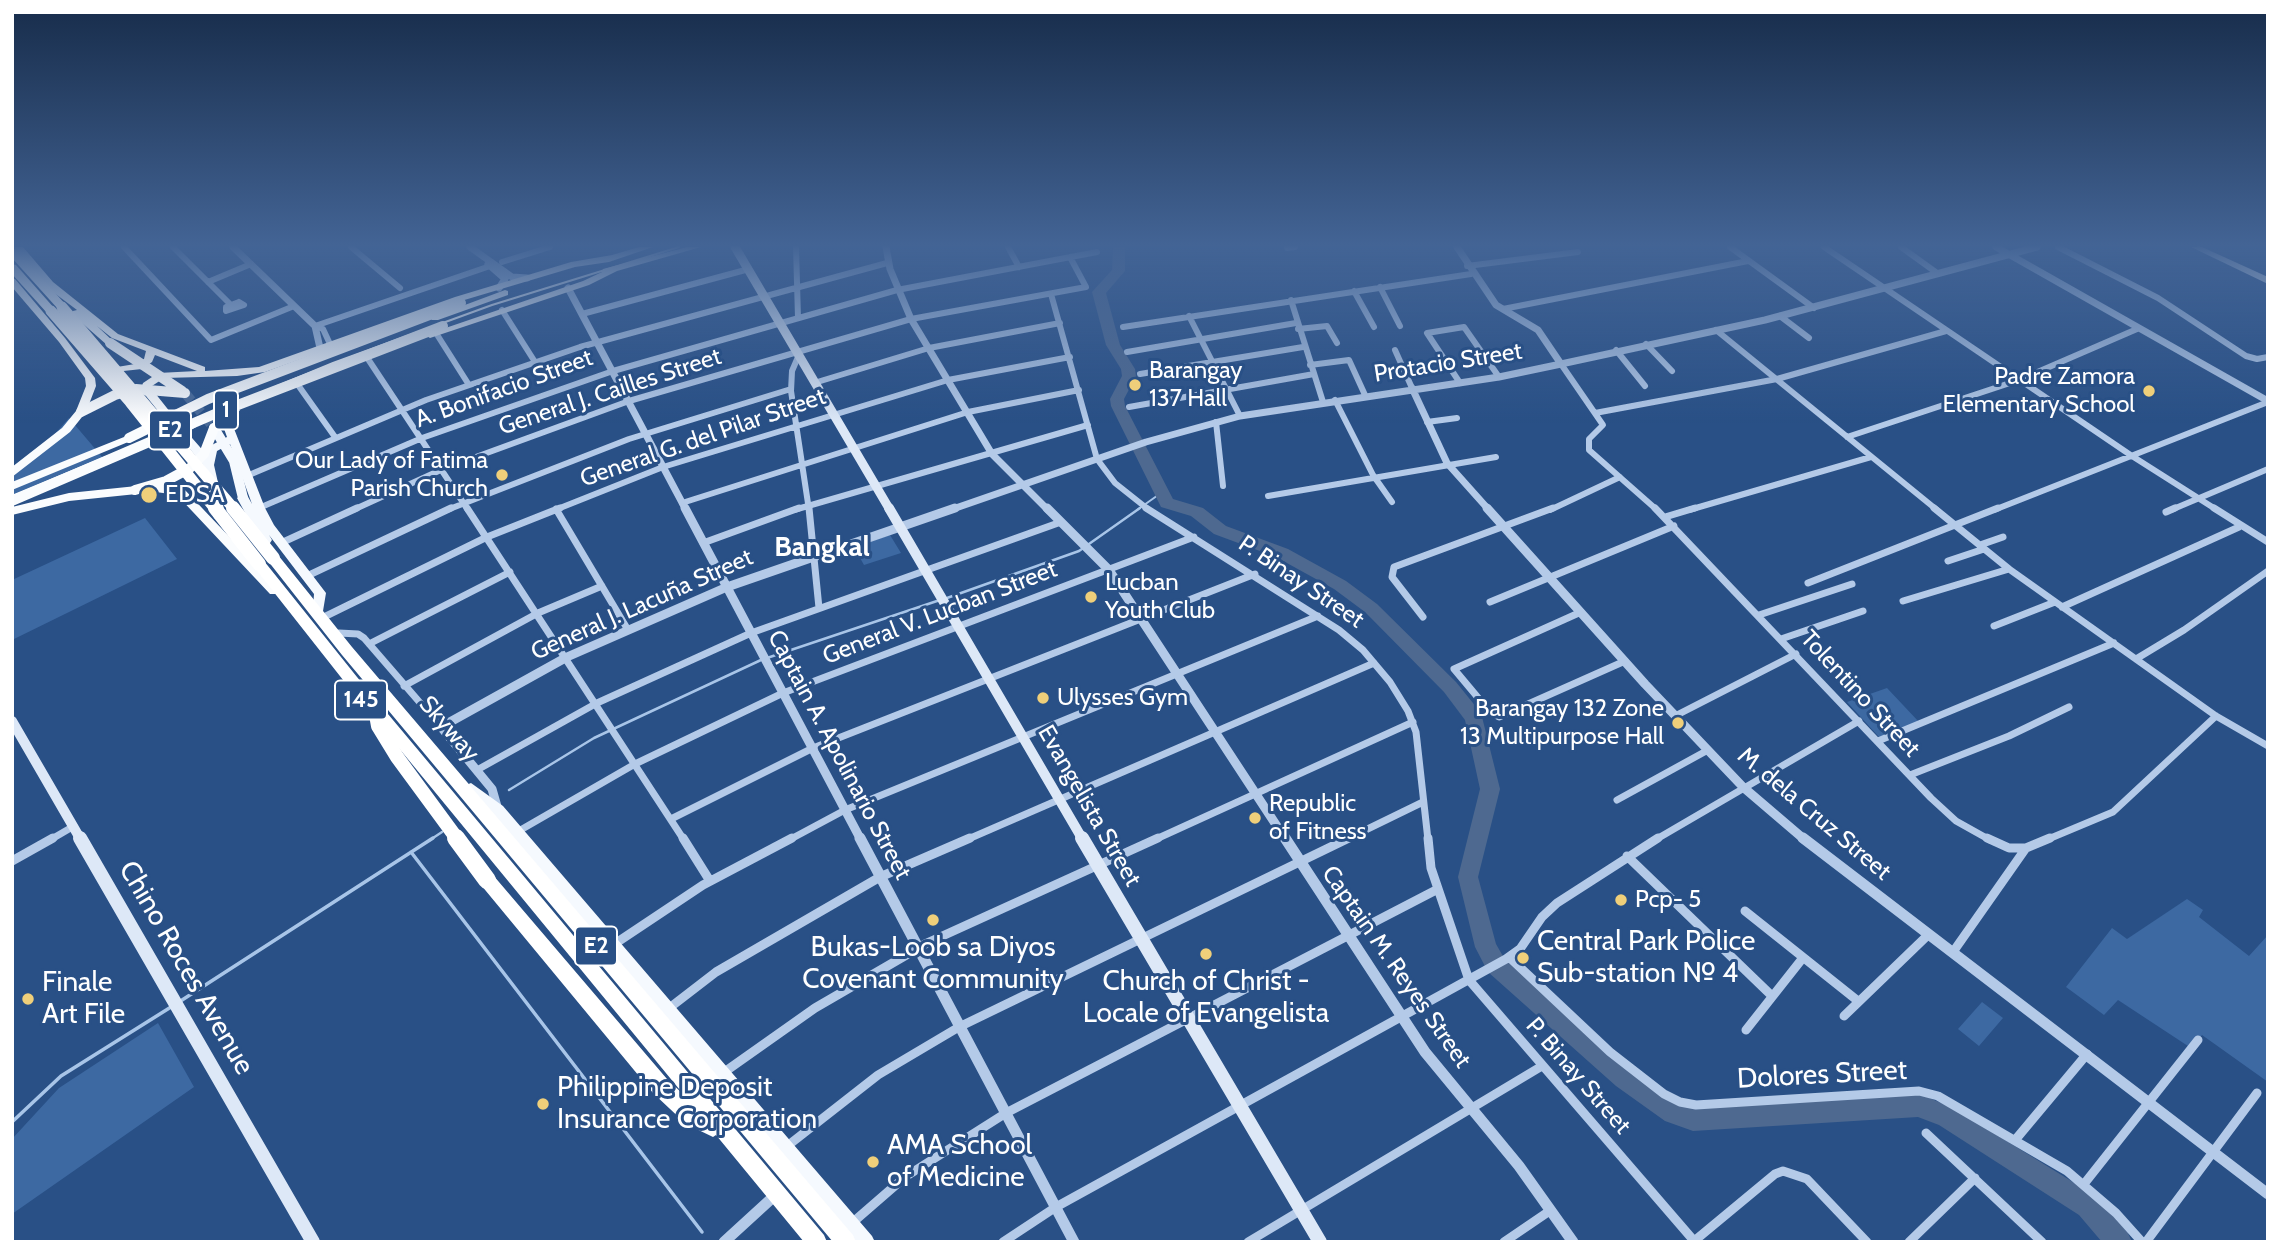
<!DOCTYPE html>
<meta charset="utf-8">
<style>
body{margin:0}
#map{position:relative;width:2280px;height:1254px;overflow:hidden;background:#295086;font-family:Cabin,sans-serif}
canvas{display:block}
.frame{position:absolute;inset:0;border:14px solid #fff;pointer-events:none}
</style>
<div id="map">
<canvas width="2280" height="1254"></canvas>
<div class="frame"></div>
</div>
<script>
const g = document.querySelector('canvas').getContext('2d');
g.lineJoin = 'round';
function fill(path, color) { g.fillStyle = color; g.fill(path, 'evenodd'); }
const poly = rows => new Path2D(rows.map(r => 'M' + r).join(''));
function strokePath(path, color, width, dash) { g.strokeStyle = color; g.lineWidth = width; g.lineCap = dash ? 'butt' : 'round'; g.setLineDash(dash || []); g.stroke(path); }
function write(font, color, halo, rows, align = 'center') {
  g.font = font + ' Cabin,sans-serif'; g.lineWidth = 6; g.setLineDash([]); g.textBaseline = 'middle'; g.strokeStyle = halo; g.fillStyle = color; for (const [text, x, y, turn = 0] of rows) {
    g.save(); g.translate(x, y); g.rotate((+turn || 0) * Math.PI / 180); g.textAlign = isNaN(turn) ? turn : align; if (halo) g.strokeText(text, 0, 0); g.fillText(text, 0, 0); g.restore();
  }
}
fill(poly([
 [69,418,103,458,12,498,12,467,54,435],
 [145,518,177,559,12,640,12,580],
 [890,535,901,553,864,565,854,547],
 [1887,688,1919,722,1879,737,1847,702],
 [2187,899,2203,910,2199,917,2249,956,2268,935,2268,1082,2202,1035,2191,1048,2118,1000,2104,1015,2066,987,2112,928,2127,939],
 [1982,1002,2003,1018,1979,1046,1958,1029],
 [158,1023,194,1087,12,1214,12,1139,59,1088]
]), '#3d69a2');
strokePath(poly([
 [1137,510,1161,493]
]), '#a8c5e8', 2);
strokePath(poly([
 [947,598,1079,551,1140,508],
 [767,658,940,600],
 [509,790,594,738,761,660],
 [430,840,442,832]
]), '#a8c5e8', 2.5);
strokePath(poly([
 [411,852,702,1232],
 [179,1002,433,838],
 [12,1122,61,1076,171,1007]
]), '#a8c5e8', 3.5);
fill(poly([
 [1113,247,1125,247,1125,271,1106,293,1120,345,1135,369,1136,376,1124,399,1125,406,1173,499,1203,508,1226,526,1288,549,1346,581,1377,604,1456,682,1481,713,1500,789,1478,877,1496,944,1504,958,1632,1070,1679,1103,1693,1107,1918,1093,1955,1109,2097,1197,2128,1233,2132,1242,2102,1242,2079,1215,1939,1125,1918,1117,1693,1131,1665,1121,1616,1086,1488,972,1475,947,1458,877,1480,789,1465,720,1444,692,1365,612,1334,589,1276,557,1214,534,1191,516,1161,507,1111,406,1110,399,1122,376,1121,369,1106,345,1092,292,1112,270,1113,247]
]), '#4e6990');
strokePath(poly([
 [185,393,214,428]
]), '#496a98', 10, [10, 5]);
strokePath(poly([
 [124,247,211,340,294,306],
 [173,247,230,304],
 [351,247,400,288],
 [796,247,798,318],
 [1008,247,1019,267],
 [1730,247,1814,308],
 [1824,247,2132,456,2217,510],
 [1901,247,1937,273],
 [2058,247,2158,298,2246,356,2257,359,2268,357],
 [1287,248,1295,247],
 [502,262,550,247],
 [1467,266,1578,252],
 [208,282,251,264],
 [1380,287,1400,326],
 [1354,291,1374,327],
 [1051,294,1097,459,1115,483,1149,510],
 [1291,300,1323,402],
 [239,302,244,305,226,311,226,307,239,302],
 [1503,309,1748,261],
 [502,310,535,362],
 [582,314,749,269],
 [1189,316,1240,416],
 [1780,316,1809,338],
 [315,326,493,265],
 [315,326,323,329,330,344],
 [1123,327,1471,274],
 [1298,329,1327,326,1337,343],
 [1716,330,1937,510],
 [436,333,469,385],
 [1646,344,1672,371],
 [1395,350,1412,388],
 [1616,350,1645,386],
 [1127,352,1296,323],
 [798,357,792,371,791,391,809,510],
 [368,359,468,510],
 [1561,364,1603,425,1589,439,1589,450,1657,510],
 [1310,365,1349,360,1365,395],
 [1140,374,1303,347],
 [814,383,929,348,1060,323],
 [1460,383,1427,333,1464,327,1499,377],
 [298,385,335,437],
 [1335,400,1373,475,1392,502],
 [1129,407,1314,374],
 [1595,413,1777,379,1946,331],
 [1216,422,1223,486],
 [1427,422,1457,418],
 [1847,437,2019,380,2137,329],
 [249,475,426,400,580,347,887,263],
 [1268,496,1496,457],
 [682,503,968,412,1079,390],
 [259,508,422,438,613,371,897,290,1097,252],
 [353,510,443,469,629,401,911,319,1086,287,1070,257],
 [447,510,629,439,791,389],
 [555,510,663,467,948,380,1070,357],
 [794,510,1088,425],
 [1550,510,1620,477],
 [1689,510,1871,457],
 [1994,510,2268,402],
 [2171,510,2268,469]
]), '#b4cae8', 6);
strokePath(poly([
 [467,508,684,840],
 [809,508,819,608],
 [1146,508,1339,630,1363,650,1390,682,1408,711,1416,732,1428,840],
 [1655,508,1931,798,1956,821,1990,840],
 [1934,508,2009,569,2216,716,2268,746],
 [2214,508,2268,542],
 [556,509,628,630],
 [2166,512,2175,508],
 [1665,517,1695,508],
 [281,543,357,508],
 [703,543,799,508],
 [1980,545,2003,537],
 [1948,561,1984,549],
 [307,576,451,508],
 [1808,583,1998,508],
 [1903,601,2009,569],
 [1490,602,1674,526],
 [2062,607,2239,527],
 [1581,612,1454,669,1490,712,1499,717,1625,661],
 [1759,615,1852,584],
 [326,616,487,537,560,508],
 [1423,617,1392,577,1394,567,1553,508],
 [1994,626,2055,602],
 [339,633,358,634,364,638,441,727],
 [1781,639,1863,611],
 [369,644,510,572],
 [2136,659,2184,630,2268,571],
 [404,686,538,613,602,586],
 [1675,716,1796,654],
 [1878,741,2114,643],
 [477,770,597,703,751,633,1061,522],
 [1910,775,2009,736,2069,707],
 [1617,800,1708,750],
 [671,819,813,748,1255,574],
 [517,832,635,764,783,693,1194,537],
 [50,840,74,826],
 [789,840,845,810,1318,616],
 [966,840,1374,663],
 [1154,840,1413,722],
 [1345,840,1423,802],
 [1655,840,1859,721],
 [2046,840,2113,812,2216,716]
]), '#b4cae8', 7);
strokePath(poly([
 [683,838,710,881],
 [1428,838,1431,868,1469,980,1695,1242],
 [1987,838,2009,848,2026,848,2050,838],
 [1627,856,1771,995],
 [12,861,53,838],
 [1745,911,1858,1001],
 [613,945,703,885,792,838],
 [1953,952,2026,848],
 [1509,957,1610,1052,1664,1094,1680,1102,1696,1105,1919,1091,1938,1096,2067,1171,2116,1213,2142,1242],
 [668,1009,716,972,880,877,970,838],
 [1844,1016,1929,934],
 [1746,1030,1802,959],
 [723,1073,815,1008,927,943,1158,838],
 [1926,1133,2042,1242],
 [2016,1139,2087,1054],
 [786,1147,878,1075,959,1027,1349,838],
 [2084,1184,2198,1040],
 [852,1223,905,1177,1006,1113,1438,889],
 [1003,1242,1056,1207,1506,959,1520,949,1542,917,1557,903,1658,838],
 [1248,1242,1542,1066],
 [1504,1242,1551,1210],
 [1693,1242,1775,1174,1783,1171,1807,1179,1867,1242],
 [1909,1242,1975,1178],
 [2146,1242,2257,1093]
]), '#b4cae8', 9);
strokePath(poly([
 [233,247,315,326,320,348],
 [470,247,512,277,527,278],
 [886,247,890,269,911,319,992,454,1048,510],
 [1457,247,1496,305,1538,330,1561,364],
 [1996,247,2268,401],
 [488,264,505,279,499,288],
 [568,288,686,510],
 [1412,388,1447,463,1489,510],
 [950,510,1146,442,1240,416,1499,377,1561,364,1765,320,2037,247]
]), '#b4cae8', 7);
strokePath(poly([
 [685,508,861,840],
 [1047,508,1109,570,1286,840],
 [1487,508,1645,684,1743,787,1805,840],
 [498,810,492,789,441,727,567,657,727,587,955,508]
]), '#b4cae8', 9);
strokePath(poly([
 [860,838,1074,1242],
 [1285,838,1425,1052,1519,1166,1573,1242],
 [1803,838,2268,1194],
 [724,1242,771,1199]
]), '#b4cae8', 11);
strokePath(poly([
 [735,247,890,510]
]), '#dde8f7', 9);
strokePath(poly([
 [889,508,1083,840],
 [12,721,81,840]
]), '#dde8f7', 10);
strokePath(poly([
 [80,838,313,1242],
 [1082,838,1320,1242]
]), '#dde8f7', 14);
fill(poly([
 [2191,247,2202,247,2268,277,2268,284,2191,247],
 [235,407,240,410,233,419,233,426,265,508,274,525,326,593,323,611,315,611,313,608,314,594,269,535,272,540,270,543,262,543,260,540,237,498,243,494,247,495,252,504,230,444,217,451,214,465,226,518,220,522,214,518,204,466,170,425,171,423,179,423,206,454,208,447,227,437,223,426,223,418,231,408,235,407],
 [471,783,503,806,872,1236,875,1242,854,1242,493,814,474,802,466,793,464,789,466,785,471,783]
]), '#f5f9fe');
fill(poly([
 [14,247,23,247,53,282,118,334,205,367,205,371,259,367,455,297,571,262,612,255,639,247,653,247,609,262,575,267,461,301,265,372,237,376,164,378,152,386,155,393,178,422,195,425,196,427,191,430,171,427,146,396,133,388,138,385,142,386,143,383,158,373,197,371,155,355,152,362,142,369,105,373,105,369,135,364,144,359,146,351,112,338,97,326,115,343,110,346,107,345,73,315,73,311,77,310,49,289,14,247],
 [687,247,701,247,617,271,589,285,430,338,425,335,583,281,602,272,603,269,687,247],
 [12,278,15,279,65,338,95,378,96,386,86,412,70,432,12,477,12,467,62,428,76,411,86,386,85,378,59,342,12,287,12,278],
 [505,290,508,291,508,295,438,320,432,320,430,318,505,290],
 [129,435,133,436,134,438,133,440,12,490,12,482,129,435],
 [156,484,184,489,278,588,280,591,278,594,270,594,177,495,156,492,69,501,12,515,12,507,69,493,156,484]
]), '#fafcfe');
fill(poly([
 [12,248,16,249,66,305,66,309,58,309,12,258,12,248],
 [12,264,16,265,55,309,55,313,47,313,12,274,12,264],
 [273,553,278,555,352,647,853,1235,856,1242,833,1242,342,655,268,561,266,558,268,555,273,553],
 [259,559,264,561,357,677,824,1235,827,1242,804,1242,716,1135,713,1137,686,1124,653,1093,481,885,479,880,481,875,487,873,493,875,667,1079,684,1095,347,685,254,567,252,564,254,561,259,559]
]), '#fff');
strokePath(poly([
 [2198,247,2268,279],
 [12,496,333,363,492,305,679,247]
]), '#fff', 2);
strokePath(poly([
 [214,428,234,461,243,498]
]), '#f5f9fe', 10);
strokePath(poly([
 [110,343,182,391],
 [81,412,115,395,136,389,185,393],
 [129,438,208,399,461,303],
 [135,490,166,481,190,468,204,454,214,428],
 [12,501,217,413,443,326]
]), '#fafcfe', 10);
strokePath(poly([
 [62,307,235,510],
 [51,311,130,402,216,510]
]), '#fff', 11);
strokePath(poly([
 [215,508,259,564],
 [233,508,273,558],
 [375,709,378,726,397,757,458,840]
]), '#fff', 14);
strokePath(poly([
 [456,838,487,880]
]), '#fff', 18);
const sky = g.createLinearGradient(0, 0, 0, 423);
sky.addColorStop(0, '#172c4a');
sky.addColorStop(0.58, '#436495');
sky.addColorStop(1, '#43649500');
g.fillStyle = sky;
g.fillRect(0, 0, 2280, 423);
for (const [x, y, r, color] of [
 [1135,385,7,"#efcf7a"],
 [2149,391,7,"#efcf7a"],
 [502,475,7,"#efcf7a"],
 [149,495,9,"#efcf7a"],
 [1091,597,7,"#efcf7a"],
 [1043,698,7,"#efcf7a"],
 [1678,723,7,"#efcf7a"],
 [1255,818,7,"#efcf7a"],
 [1621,900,7,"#efcf7a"],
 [933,920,7,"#efcf7a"],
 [1206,954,7,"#efcf7a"],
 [1523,958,7,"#efcf7a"],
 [28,999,7,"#efcf7a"],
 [543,1104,7,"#efcf7a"],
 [873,1162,7,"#efcf7a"]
]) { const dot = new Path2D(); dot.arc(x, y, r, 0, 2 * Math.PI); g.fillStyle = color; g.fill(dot); strokePath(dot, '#295086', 2.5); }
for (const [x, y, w] of [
 [226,410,24],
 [170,430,42],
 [361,700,52],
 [596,946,42]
]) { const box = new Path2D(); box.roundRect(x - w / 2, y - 19.5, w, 39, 5); g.fillStyle = '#295086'; g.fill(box); strokePath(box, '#fff', 2); }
write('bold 23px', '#fff', null, [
 ["1",226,410],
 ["E2",170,430],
 ["145",361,700],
 ["E2",596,946]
]);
write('24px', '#fff', '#295086', [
 ["Protacio Street",1448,363,-9],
 ["A. Bonifacio Street",504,389,-20],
 ["General J. Cailles Street",610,392,-18],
 ["General G. del Pilar Street",703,438,-19],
 ["P. Binay Street",1301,582,34],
 ["General J. Lacuña Street",642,605,-24],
 ["General V. Lucban Street",940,613,-21],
 ["Tolentino Street",1860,694,47],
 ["Skyway",449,729,49],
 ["Captain A. Apolinario Street",839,755,62],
 ["Evangelista Street",1089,806,60],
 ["M. dela Cruz Street",1814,814,40],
 ["Captain M. Reyes Street",1396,967,55],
 ["P. Binay Street",1578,1076,49]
]);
write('24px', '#fff', '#295086', [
 ["Barangay",1149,371],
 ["137 Hall",1149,399],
 ["Padre Zamora",2135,377,"right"],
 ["Elementary School",2135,405,"right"],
 ["Our Lady of Fatima",488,461,"right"],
 ["Parish Church",488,489,"right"],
 ["EDSA",165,495],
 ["Lucban",1105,583],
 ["Youth Club",1105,611],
 ["Ulysses Gym",1057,698],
 ["Barangay 132 Zone",1664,709,"right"],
 ["13 Multipurpose Hall",1664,737,"right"],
 ["Republic",1269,804],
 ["of Fitness",1269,832],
 ["Pcp- 5",1635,900]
], 'left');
write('bold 28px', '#fff', '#295086', [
 ["Bangkal",822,548]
]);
write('28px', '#fff', '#295086', [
 ["Central Park Police",1537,942],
 ["Sub-station № 4",1537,974],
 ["Bukas-Loob sa Diyos",933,948,"center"],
 ["Covenant Community",933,980,"center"],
 ["Church of Christ -",1206,982,"center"],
 ["Locale of Evangelista",1206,1014,"center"],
 ["Finale",42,983],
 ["Art File",42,1015],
 ["Philippine Deposit",557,1088],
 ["Insurance Corporation",557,1120],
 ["AMA School",887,1146],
 ["of Medicine",887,1178]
], 'left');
write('28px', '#fff', '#295086', [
 ["Chino Roces Avenue",186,968,60],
 ["Dolores Street",1822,1075,-3]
]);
</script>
